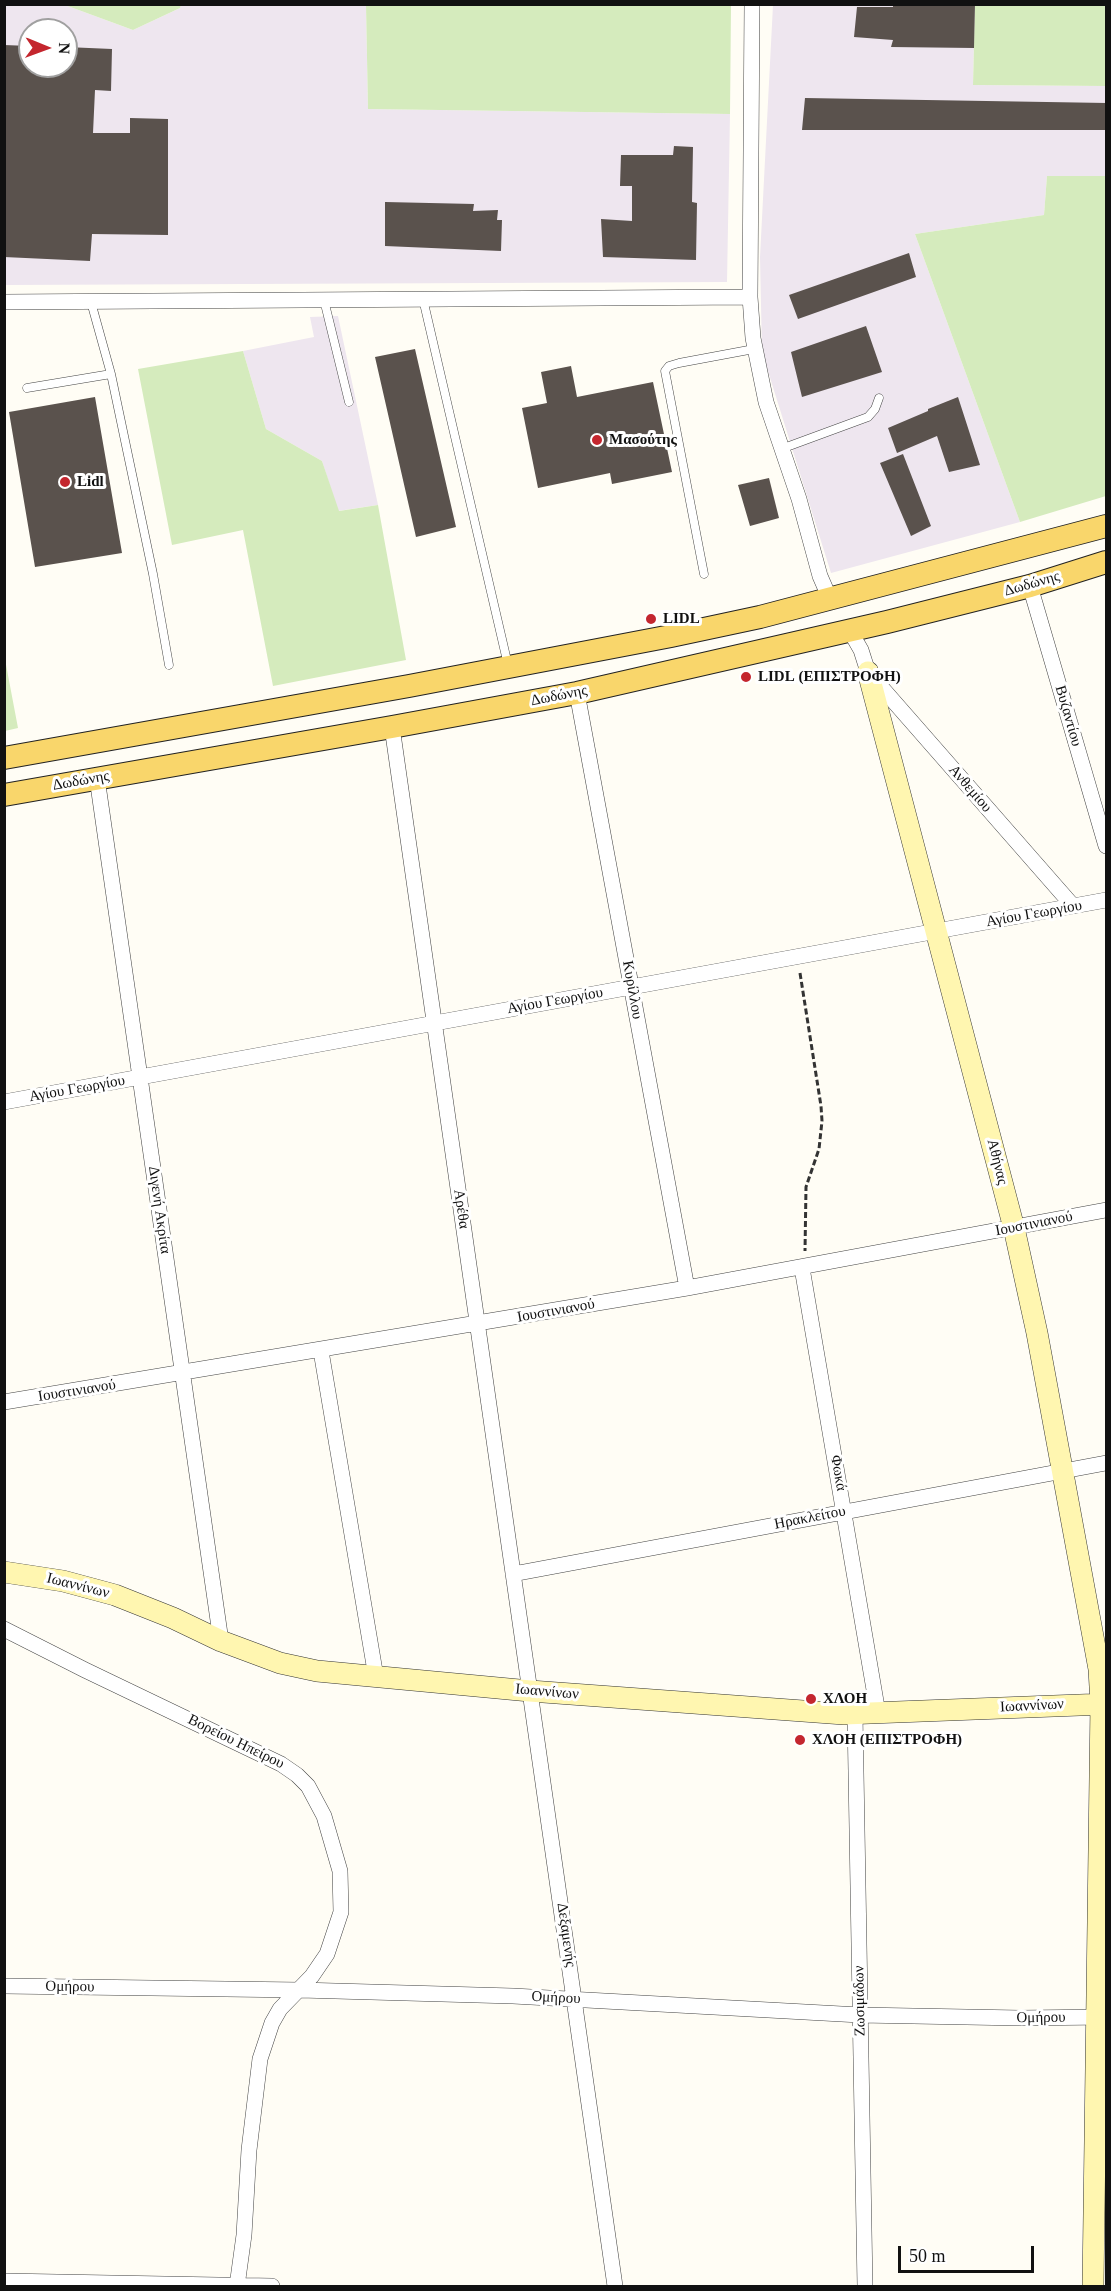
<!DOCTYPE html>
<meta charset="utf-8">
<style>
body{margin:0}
#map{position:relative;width:1111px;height:2291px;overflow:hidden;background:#fffdf5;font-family:"Times New Roman",serif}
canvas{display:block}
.frame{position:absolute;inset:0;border:6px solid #111;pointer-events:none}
.north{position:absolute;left:18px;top:18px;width:60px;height:60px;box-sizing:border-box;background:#fff;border:2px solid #a0a0a0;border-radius:50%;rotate:91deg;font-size:16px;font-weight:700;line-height:24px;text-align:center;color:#111}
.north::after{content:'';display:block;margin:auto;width:21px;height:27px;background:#c4262e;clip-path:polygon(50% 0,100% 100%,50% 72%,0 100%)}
.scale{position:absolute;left:898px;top:2246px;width:136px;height:27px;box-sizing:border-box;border:3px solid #111;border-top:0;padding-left:8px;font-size:18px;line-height:21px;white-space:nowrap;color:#111;-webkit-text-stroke:4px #fff;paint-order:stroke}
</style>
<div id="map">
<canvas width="1111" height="2291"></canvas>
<div class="frame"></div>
<div class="north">N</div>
<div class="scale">50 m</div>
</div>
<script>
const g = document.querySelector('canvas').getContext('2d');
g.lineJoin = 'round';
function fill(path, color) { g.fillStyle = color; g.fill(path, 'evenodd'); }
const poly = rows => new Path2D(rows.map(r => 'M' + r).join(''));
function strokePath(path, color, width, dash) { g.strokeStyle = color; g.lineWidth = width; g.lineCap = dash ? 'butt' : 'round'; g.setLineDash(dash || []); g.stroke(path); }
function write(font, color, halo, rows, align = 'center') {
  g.font = font + ' "Times New Roman",serif'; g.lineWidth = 6; g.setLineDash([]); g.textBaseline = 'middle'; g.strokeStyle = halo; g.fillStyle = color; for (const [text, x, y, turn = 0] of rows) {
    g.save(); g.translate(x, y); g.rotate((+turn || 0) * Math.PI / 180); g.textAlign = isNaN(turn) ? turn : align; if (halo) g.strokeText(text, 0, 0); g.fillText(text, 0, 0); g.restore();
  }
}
fill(poly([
 [4,5,65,5,133,30,180,8,181,5,366,5,368,109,730,114,727,282,5,285],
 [30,30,66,30,66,66,30,66],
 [773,5,975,5,973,85,1106,86,1106,176,1047,176,1044,215,915,234,1020,522,831,573,762,352,760,257],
 [338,316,378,505,338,511,322,461,266,429,243,351,314,337,310,317]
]), '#eee6ef');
fill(poly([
 [65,5,181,5,180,8,133,30],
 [366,5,731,5,730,114,368,109],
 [975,5,1106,5,1106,86,973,85],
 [1047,176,1106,176,1106,496,1020,522,915,234,1044,215],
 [243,351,266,429,322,461,339,511,378,505,406,660,273,686,243,530,172,545,138,369],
 [4,654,18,728,5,731,4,731]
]), '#d5ebbd');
fill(poly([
 [893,4,975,4,974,48,891,47,893,40,854,37,857,7,893,7],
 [4,45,30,46,30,66,66,66,66,47,112,49,111,91,95,90,93,133,130,133,130,118,168,119,168,235,92,234,90,261,4,257],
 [805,98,1107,103,1107,130,802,130],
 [674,146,693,147,692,202,697,203,696,260,603,257,601,219,632,221,632,186,620,186,621,155,673,155],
 [385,202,474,204,473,211,498,210,497,220,502,220,501,251,385,246],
 [909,253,916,277,798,319,789,295],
 [866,326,882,372,802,397,791,352],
 [415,349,456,527,416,537,375,357],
 [571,366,577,397,653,382,672,472,612,484,610,473,538,488,522,408,547,403,541,372],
 [95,397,122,553,35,567,9,412],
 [958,397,980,465,949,472,937,436,897,453,888,428,928,411,928,409],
 [903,454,931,526,911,536,880,463],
 [769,478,779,518,750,526,738,485]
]), '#5a524d');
const lane = poly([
 [423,299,508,665],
 [324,300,349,402],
 [91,302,111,374,153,574,169,665],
 [27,388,111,374],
 [781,449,868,417,875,409,879,398],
 [704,574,665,371,669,366,679,363,754,349]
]);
const street = poly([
 [752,4,750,297,753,338,766,402,799,499,820,576,830,599],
 [4,302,750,297],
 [1030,586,1106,846],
 [850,631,861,650,868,672,1073,906],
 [577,693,687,1288],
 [392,727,615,2286],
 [97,778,221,1641],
 [4,1102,1106,900],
 [802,1268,878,1713],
 [321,1351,376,1677],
 [4,1402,687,1288,1106,1210],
 [513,1574,1106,1463],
 [4,1629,85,1670,281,1764,297,1775,308,1786,324,1816,340,1871,341,1912,327,1954,312,1976,280,2009,272,2023,260,2059,249,2150,244,2235,237,2286],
 [855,1715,865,2286],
 [4,1986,300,1990,513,1996,860,2015,1020,2018,1106,2017],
 [4,2281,272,2286]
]);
const secondary = poly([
 [868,672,1014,1228,1037,1333,1099,1669,1101,1704,1093,2286],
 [4,1572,63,1581,115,1595,173,1618,221,1641,280,1663,317,1671,530,1691,844,1714,1106,1704]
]);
const primary = poly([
 [4,758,409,686,671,636,760,617,1106,526],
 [4,795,392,727,577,693,887,622,1030,586,1106,562]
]);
strokePath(lane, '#444', 9);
strokePath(street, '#444', 16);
strokePath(secondary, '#333', 22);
strokePath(primary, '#222', 24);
strokePath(poly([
 [800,973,821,1106,822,1121,819,1149,806,1187,805,1251]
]), '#333', 3, [6, 3]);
strokePath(lane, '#fff', 8);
strokePath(street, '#fff', 15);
strokePath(secondary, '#fff6b0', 21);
strokePath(primary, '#f9d66b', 22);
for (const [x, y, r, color] of [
 [597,440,6,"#c4262e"],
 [65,482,6,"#c4262e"],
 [651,619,6,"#c4262e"],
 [746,677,6,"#c4262e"],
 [811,1699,6,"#c4262e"],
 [800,1740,6,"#c4262e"]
]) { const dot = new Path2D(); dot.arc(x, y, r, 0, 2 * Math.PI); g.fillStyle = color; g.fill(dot); strokePath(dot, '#fff', 2); }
write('bold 15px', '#111', '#fff', [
 ["Μασούτης",609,440],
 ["Lidl",77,482],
 ["LIDL",663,619],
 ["LIDL (ΕΠΙΣΤΡΟΦΗ)",758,677],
 ["ΧΛΟΗ",823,1699],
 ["ΧΛΟΗ (ΕΠΙΣΤΡΟΦΗ)",812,1740]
], 'left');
write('15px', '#111', '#fff', [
 ["Δωδώνης",1032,584,-16],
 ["Δωδώνης",559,696,-11],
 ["Βυζαντίου",1068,716,74],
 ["Δωδώνης",81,781,-10],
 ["Ανθεμίου",970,789,49],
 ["Αγίου Γεωργίου",1034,914,-10],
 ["Κυρίλλου",632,990,80],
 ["Αγίου Γεωργίου",555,1001,-10],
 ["Αγίου Γεωργίου",77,1089,-10],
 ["Αθήνας",997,1162,76],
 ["Αρέθα",461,1209,82],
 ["Διγενή Ακρίτα",159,1210,82],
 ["Ιουστινιανού",1034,1224,-11],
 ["Ιουστινιανού",556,1311,-10],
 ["Ιουστινιανού",77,1391,-9],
 ["Φωκά",838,1473,80],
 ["Ηρακλείτου",810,1518,-11],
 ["Ιωαννίνων",78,1586,14],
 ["Ιωαννίνων",547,1692,5],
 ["Ιωαννίνων",1032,1706,-3],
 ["Βορείου Ηπείρου",236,1742,26],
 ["Δεξαμενής",566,1935,82],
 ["Ομήρου",70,1987,1],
 ["Ομήρου",556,1998,3],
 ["Ζωσιμάδων",860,2001,-91],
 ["Ομήρου",1041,2018,-1]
]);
</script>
